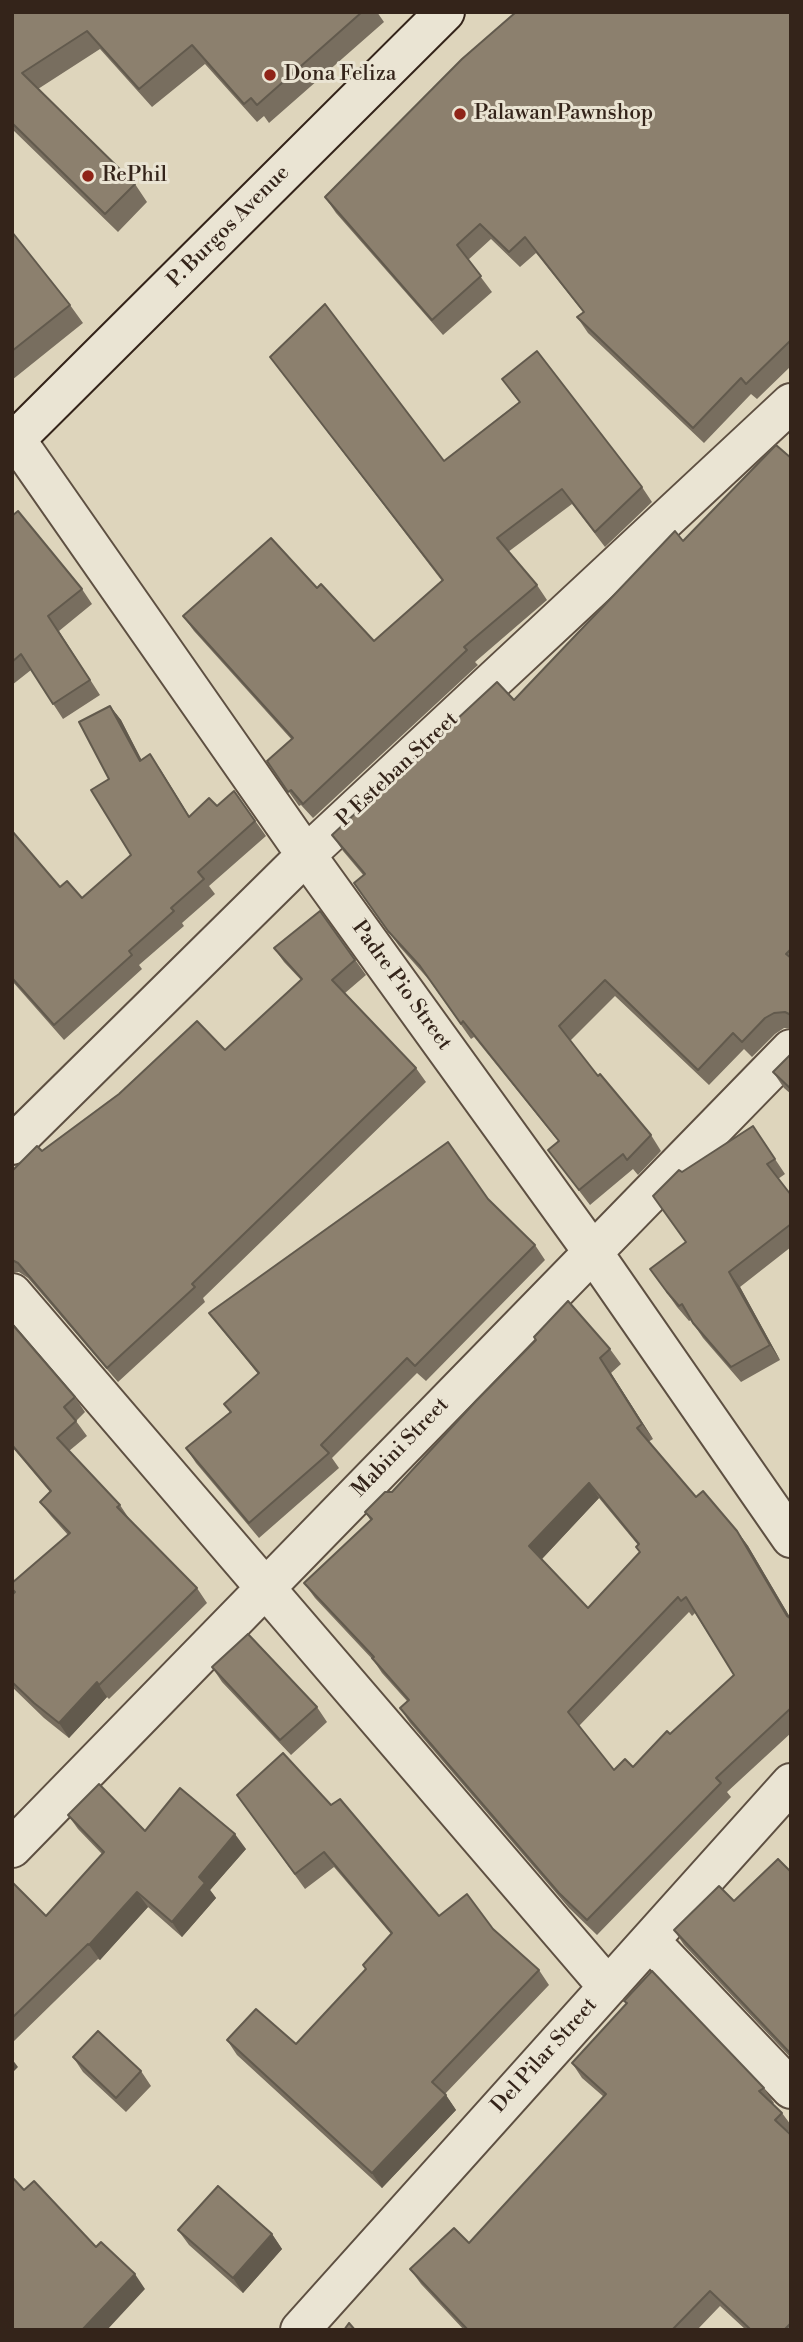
<!DOCTYPE html>
<style>
body{margin:0}
#map{position:relative;width:803px;height:2342px;overflow:hidden;background:#ded5bc;font-family:"Libre Bodoni",serif}
canvas{display:block}
.frame{position:absolute;inset:0;border:14px solid #34241a;pointer-events:none}
</style>
<div id="map">
<canvas width="803" height="2342"></canvas>
<div class="frame"></div>
</div>
<script>
const g = document.querySelector('canvas').getContext('2d');
g.lineJoin = 'round';
const poly = rows => new Path2D(rows.map(r => 'M' + r).join(''));
function strokePath(path, color, width, dash) { g.strokeStyle = color; g.lineWidth = width; g.lineCap = dash ? 'butt' : 'round'; g.setLineDash(dash || []); g.stroke(path); }
function fill(path, color) { g.fillStyle = color; g.fill(path, 'evenodd'); }
function write(font, color, halo, rows, align = 'center') {
  g.font = font + ' "Libre Bodoni",serif'; g.lineWidth = 6; g.setLineDash([]); g.textBaseline = 'middle'; g.strokeStyle = halo; g.fillStyle = color; for (const [text, x, y, turn = 0] of rows) {
    g.save(); g.translate(x, y); g.rotate((+turn || 0) * Math.PI / 180); g.textAlign = isNaN(turn) ? turn : align; if (halo) g.strokeText(text, 0, 0); g.fillText(text, 0, 0); g.restore();
  }
}
const minor = poly([
 [12,434,306,855,592,1251,791,1538],
 [12,1145,306,855,791,403],
 [12,1293,608,1987],
 [12,1848,791,1049],
 [650,1941,791,2089],
 [300,2330,791,1783]
]);
const secondary = poly([
 [12,443,445,12]
]);
strokePath(minor, '#5e5042', 42);
strokePath(secondary, '#34241a', 42);
strokePath(minor, '#eae4d3', 38);
strokePath(secondary, '#eae4d3', 38);
fill(poly([
 [12,12,377,12,384,22,269,123,264,116,257,122,205,64,152,107,100,49,38,89,135,184,147,202,118,232,12,129],
 [791,12,791,366,757,399,751,394,704,443,588,333,577,317,583,312,536,253,520,267,491,239,468,260,492,292,443,335,336,213,325,197],
 [12,232,70,305,83,323,12,380],
 [270,357,444,461,519,402,502,379,642,487,652,502,605,547,572,504,508,552,537,585,547,600,475,662,478,665,313,818,301,805,299,806,267,761,292,740,194,631,183,616,317,588,374,641,442,581],
 [791,458,791,1028,784,1028,775,1034,752,1057,744,1049,709,1085,615,996,570,1041,598,1076,651,1135,661,1151,638,1175,633,1169,590,1205,548,1150,558,1141,474,1037,471,1039,430,981,399,946,354,883,364,876,343,851,332,835,514,700,683,541],
 [12,516,82,589,92,604,59,631,100,695,63,719,31,670,12,685],
 [110,706,121,720,141,760,160,769,189,816,217,806,234,791,266,836,209,886,215,894,182,923,184,926,139,965,142,969,64,1040,12,981,12,831,60,887,82,898,131,855,109,779],
 [320,911,366,975,345,993,416,1068,426,1082,203,1298,205,1302,118,1382,28,1278,19,1272,12,1272,12,1171,42,1151,225,1050,301,980,284,962,274,948],
 [791,1054,791,1094,784,1088,773,1072],
 [753,1126,785,1174,778,1179,791,1195,791,1247,740,1287,780,1360,741,1382,703,1338,691,1320,689,1321,677,1307,650,1269,686,1243,682,1172],
 [488,1199,535,1245,545,1260,426,1381,417,1373,332,1458,339,1468,259,1538,196,1463,186,1448,230,1412,224,1404,258,1374,220,1327,209,1313],
 [12,1324,75,1397,85,1412,76,1421,87,1436,69,1451,120,1505,130,1520,197,1588,207,1603,109,1699,107,1697,69,1738,44,1718,12,1687,12,1595,15,1593,12,1590,12,1583,68,1535,51,1516,40,1502,50,1492,12,1447],
 [610,1349,621,1364,611,1373,653,1439,648,1442,696,1497,737,1531,748,1546,791,1619,791,1733,727,1792,731,1797,597,1935,569,1908,410,1723,400,1708,407,1701,382,1673,374,1661,315,1598,304,1583,371,1521,365,1512],
 [599,1498,638,1545,636,1547,640,1553,588,1608,542,1559],
 [689,1612,692,1616,695,1613,734,1675,670,1734,633,1767,614,1770,579,1726],
 [212,1667,317,1707,327,1722,291,1755,222,1682],
 [331,1805,439,1916,493,1929,539,1970,549,1985,445,2094,456,2110,382,2188,237,2055,227,2040,296,2044,366,1970,363,1965,391,1934,334,1867,305,1889,247,1809],
 [68,1815,145,1831,246,1849,210,1890,216,1898,182,1937,148,1907,100,1960,98,1959,12,2043,12,1882,46,1916,102,1854,78,1829],
 [791,1872,791,2058,684,1945,674,1930],
 [624,2001,764,2088,774,2103,773,2104,782,2113,791,2125,791,2130,788,2132,791,2135,791,2330,746,2330,720,2306,697,2330,464,2330,421,2284,410,2269,469,2243,604,2097,582,2078,572,2063,626,2004],
 [73,2057,141,2071,151,2086,126,2112,83,2072],
 [178,2230,272,2234,282,2249,243,2293,189,2245]
]), '#786e5f');
fill(poly([
 [110,706,121,720,150,776,140,761],
 [150,754,160,769,199,832,189,817],
 [729,1272,740,1287,780,1360,770,1345],
 [600,1358,611,1373,653,1439,642,1424],
 [589,1483,599,1498,540,1561,529,1546],
 [737,1531,748,1546,791,1619,787,1616],
 [97,1682,107,1697,69,1738,59,1723],
 [235,1834,246,1849,210,1890,216,1898,182,1937,172,1922,199,1877],
 [137,1892,148,1907,100,1960,89,1945],
 [12,2059,18,2067,12,2073],
 [446,2095,456,2110,382,2188,372,2173],
 [272,2234,282,2249,243,2293,233,2278],
 [135,2274,145,2289,107,2330,82,2330]
]), '#625a4d');
const building = poly([
 [12,12,362,12,257,105,251,98,244,104,192,45,139,89,87,31,22,73,135,184,105,214,12,123,12,12],
 [516,12,791,12,791,340,746,384,741,378,693,428,577,317,584,312,525,237,509,252,480,224,457,245,481,276,432,320,325,197,462,59,516,12],
 [12,232,70,305,12,351,12,232],
 [325,304,444,461,520,402,502,379,537,351,642,487,595,532,562,489,497,538,537,585,464,647,467,650,303,804,291,790,288,792,267,761,293,738,183,616,271,538,317,588,321,584,374,641,443,580,270,357,325,304],
 [776,445,791,458,791,949,786,954,791,958,791,1015,785,1012,774,1013,765,1018,742,1042,733,1033,698,1070,605,980,559,1026,598,1076,600,1074,651,1135,627,1160,623,1154,579,1190,548,1150,559,1141,463,1021,461,1024,420,966,388,931,354,883,365,874,332,835,497,682,514,700,675,531,683,541,776,445],
 [18,511,82,589,48,616,90,680,53,704,21,654,12,662,12,516,18,511],
 [110,706,140,761,150,754,189,817,209,798,217,806,234,791,255,821,198,872,204,879,171,908,174,911,129,951,132,955,54,1025,12,978,12,831,60,887,67,881,82,898,131,855,91,790,109,779,79,722,110,706],
 [320,911,355,960,332,980,416,1068,192,1284,195,1287,107,1368,18,1263,12,1260,12,1171,37,1146,42,1151,119,1094,197,1021,225,1050,302,979,274,948,320,911],
 [791,1054,791,1089,773,1072,791,1054],
 [753,1126,775,1159,767,1164,791,1195,791,1224,729,1272,770,1345,731,1367,693,1323,682,1304,679,1306,667,1292,650,1269,686,1242,653,1196,679,1170,682,1172,753,1126],
 [448,1142,488,1199,535,1245,415,1366,407,1358,321,1445,329,1453,249,1523,186,1448,231,1412,224,1404,259,1373,209,1313,448,1142],
 [568,1301,610,1349,600,1358,642,1424,637,1428,696,1497,703,1491,737,1531,787,1616,791,1619,791,1708,716,1778,721,1783,587,1920,559,1893,400,1708,409,1700,372,1658,374,1657,304,1583,372,1519,365,1512,385,1492,392,1492,476,1401,536,1340,534,1337,568,1301],
 [589,1483,639,1544,636,1547,640,1552,588,1608,529,1546,589,1483],
 [678,1597,681,1601,686,1597,734,1675,670,1734,667,1731,633,1767,625,1759,614,1770,568,1712,678,1597],
 [12,1324,75,1397,64,1407,76,1421,57,1438,120,1505,117,1507,197,1588,99,1685,97,1682,59,1723,34,1703,12,1682,12,1595,15,1592,12,1589,12,1583,70,1533,40,1502,51,1491,12,1445,12,1324],
 [248,1634,317,1707,280,1740,212,1667,248,1634],
 [283,1753,331,1805,340,1799,439,1916,467,1894,493,1929,539,1970,432,2082,446,2095,372,2173,227,2040,256,2009,296,2044,366,1969,363,1965,392,1933,324,1852,295,1874,237,1795,283,1753],
 [99,1784,145,1831,180,1788,235,1834,199,1877,205,1883,172,1922,137,1892,89,1945,88,1944,12,2018,12,1882,46,1916,104,1852,68,1815,99,1784],
 [778,1859,791,1872,791,2054,674,1930,719,1886,734,1901,778,1859],
 [652,1971,764,2088,759,2091,782,2113,775,2120,791,2135,791,2323,784,2330,751,2330,710,2291,672,2330,468,2330,410,2269,454,2228,469,2243,606,2094,572,2063,627,2003,624,2001,652,1971],
 [98,2031,141,2071,116,2098,73,2057,98,2031],
 [12,2177,24,2190,34,2181,96,2247,101,2242,135,2274,82,2330,12,2330,12,2177],
 [218,2186,272,2234,233,2278,178,2230,218,2186],
 [349,2323,355,2330,344,2330,349,2323]
]);
fill(building, '#8c806e');
strokePath(building, '#625a4d', 2);
for (const [x, y, r, color] of [
 [270,75,7,"#8f2418"],
 [460,114,7,"#8f2418"],
 [88,176,7,"#8f2418"]
]) { const dot = new Path2D(); dot.arc(x, y, r, 0, 2 * Math.PI); g.fillStyle = color; g.fill(dot); strokePath(dot, '#eae4d3', 2.5); }
write('21px', '#34241a', '#eae4d3', [
 ["Dona Feliza",284,75],
 ["Palawan Pawnshop",474,114],
 ["RePhil",102,176]
], 'left');
write('21px', '#34241a', '#eae4d3', [
 ["P. Burgos Avenue",229,227,-45],
 ["P Esteban Street",398,770,-43],
 ["Padre Pio Street",401,986,54],
 ["Mabini Street",401,1448,-46],
 ["Del Pilar Street",545,2056,-48]
]);
</script>
